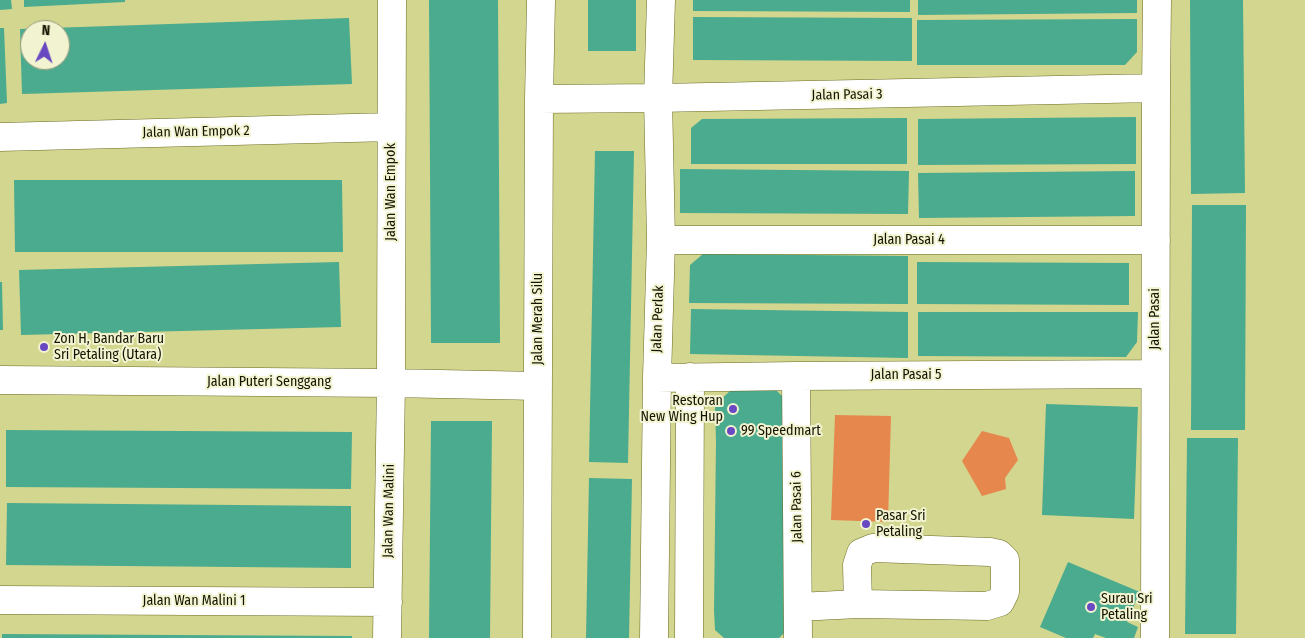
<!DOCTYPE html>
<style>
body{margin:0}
#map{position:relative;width:1305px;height:638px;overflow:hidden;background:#d3d68e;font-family:"Fira Sans Condensed",sans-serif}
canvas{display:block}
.north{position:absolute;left:20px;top:20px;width:50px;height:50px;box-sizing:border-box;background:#f2f4d1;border:1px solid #999a7d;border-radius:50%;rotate:4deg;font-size:14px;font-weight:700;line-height:20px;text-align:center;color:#141400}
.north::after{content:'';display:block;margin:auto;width:18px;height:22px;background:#6849c2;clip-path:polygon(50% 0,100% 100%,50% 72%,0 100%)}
</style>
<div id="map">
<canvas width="1305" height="638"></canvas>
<div class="north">N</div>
</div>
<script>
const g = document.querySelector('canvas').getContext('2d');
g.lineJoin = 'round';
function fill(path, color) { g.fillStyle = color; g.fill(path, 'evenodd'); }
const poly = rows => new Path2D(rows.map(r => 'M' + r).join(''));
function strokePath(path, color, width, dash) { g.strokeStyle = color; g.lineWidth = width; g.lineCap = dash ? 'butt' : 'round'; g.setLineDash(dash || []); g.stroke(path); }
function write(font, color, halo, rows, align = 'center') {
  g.font = font + ' "Fira Sans Condensed",sans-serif'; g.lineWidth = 4; g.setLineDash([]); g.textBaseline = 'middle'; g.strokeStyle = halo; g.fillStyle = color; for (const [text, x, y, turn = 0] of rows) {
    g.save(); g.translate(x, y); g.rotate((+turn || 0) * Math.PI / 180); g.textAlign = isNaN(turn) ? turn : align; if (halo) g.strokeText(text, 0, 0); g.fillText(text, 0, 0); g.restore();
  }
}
fill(poly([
 [835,415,891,416,888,522,831,520],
 [982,431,1009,438,1018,460,1005,478,1006,489,982,496,962,461]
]), '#e6874e');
fill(poly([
 [0,0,11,0,12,9,0,10],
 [24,0,125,0,125,2,24,7],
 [429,0,498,0,500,343,431,343],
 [588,0,636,0,636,51,588,51],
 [693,0,910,0,910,12,693,11],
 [918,0,1137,0,1137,13,918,15],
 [1190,0,1243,0,1245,193,1191,194],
 [693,17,912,18,912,61,693,60],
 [349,18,352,84,22,94,20,29],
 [30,30,60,30,60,60,30,60],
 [1137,19,1137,52,1125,65,917,65,917,20],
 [0,28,4,28,7,103,0,104],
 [1136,117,1136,164,918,165,918,119],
 [907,118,907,164,691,164,691,128,702,119],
 [595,151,634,151,628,463,589,462],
 [680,169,909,171,908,214,680,213],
 [1135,171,1135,216,919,218,918,173],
 [14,180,342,180,343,252,15,252],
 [1192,205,1246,205,1245,430,1191,430],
 [703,254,908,256,908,304,689,303,690,265],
 [339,262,341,327,21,335,19,270],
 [917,262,1129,263,1129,305,917,304],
 [0,282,2,282,3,330,0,330],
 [691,309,908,312,908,358,690,354],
 [918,312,1138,312,1137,342,1126,357,918,356],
 [774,388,787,401,786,631,779,638,724,638,715,630,714,611,716,441,715,405,732,389],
 [1046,404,1138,407,1134,519,1042,515],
 [431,421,492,421,490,638,429,638],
 [6,430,352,432,351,489,6,487],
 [1187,438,1238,438,1236,634,1185,634],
 [589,478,632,479,629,638,586,638],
 [7,503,351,506,351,568,6,565],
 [1068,562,1140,592,1127,622,1138,627,1134,638,1106,638,1095,634,1093,638,1066,638,1040,627],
 [2,634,352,636,352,638,2,638]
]), '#4bab8e');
const minor = poly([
 [539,99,658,98,1156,88],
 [0,137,391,127],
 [661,240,1156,240],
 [796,376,798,638],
 [657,378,796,376,1155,374],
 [0,380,391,383,538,386],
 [0,600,388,602],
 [798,607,858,604,987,606,1000,602,1005,592,1005,560,999,554,990,552,873,548,861,553,857,565,858,604],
 [387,638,391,383,392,0],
 [537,638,539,99,541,0],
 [654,638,657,378,661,240,658,98,661,0],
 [689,638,690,377],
 [1155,638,1156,88,1157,0]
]);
strokePath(minor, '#6a6b24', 29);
strokePath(minor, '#fff', 28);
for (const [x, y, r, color] of [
 [44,347,5,"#6849c2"],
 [733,409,5,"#6849c2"],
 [731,431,5,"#6849c2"],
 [866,524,5,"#6849c2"],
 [1091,607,5,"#6849c2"]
]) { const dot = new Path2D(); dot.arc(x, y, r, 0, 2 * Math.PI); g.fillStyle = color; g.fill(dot); strokePath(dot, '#f2f4d1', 2); }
write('14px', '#141400', '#f2f4d1', [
 ["Jalan Pasai 3",847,95,-1],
 ["Jalan Wan Empok 2",196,132,-1],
 ["Jalan Wan Empok",391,192,-90],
 ["Jalan Pasai 4",909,240],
 ["Jalan Merah Silu",538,319,-90],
 ["Jalan Perlak",658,319,-88],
 ["Jalan Pasai",1155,319,-90],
 ["Jalan Pasai 5",906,375],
 ["Jalan Puteri Senggang",269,382],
 ["Jalan Pasai 6",797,507,-91],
 ["Jalan Wan Malini",389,511,-89],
 ["Jalan Wan Malini 1",194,601]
]);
write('14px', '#141400', '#f2f4d1', [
 ["Zon H, Bandar Baru",54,339],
 ["Sri Petaling (Utara)",54,355],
 ["Restoran",723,401,"right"],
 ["New Wing Hup",723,417,"right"],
 ["99 Speedmart",741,431],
 ["Pasar Sri",876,516],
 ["Petaling",876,532],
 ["Surau Sri",1101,599],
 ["Petaling",1101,615]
], 'left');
</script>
